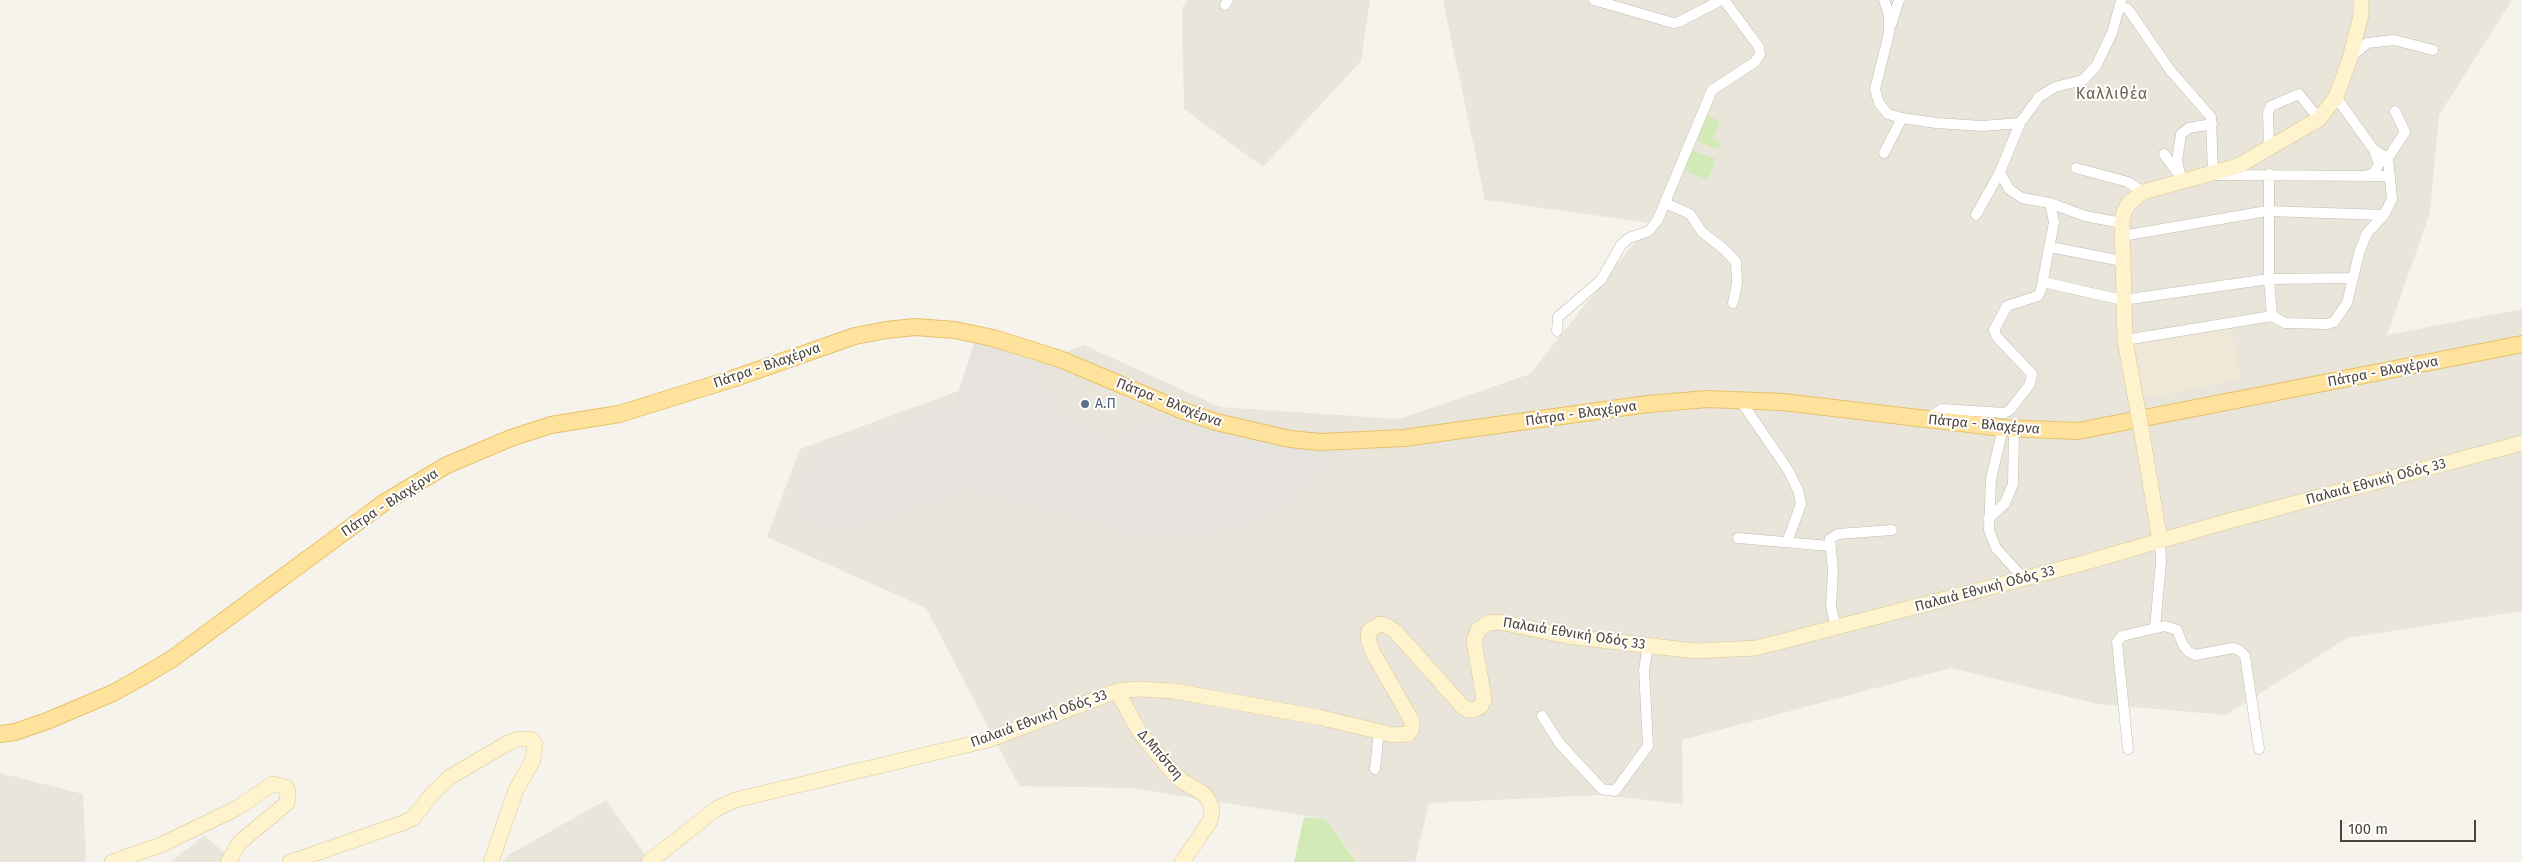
<!DOCTYPE html>
<meta charset="utf-8">
<style>
body{margin:0}
#map{position:relative;width:2522px;height:862px;overflow:hidden;background:#f6f3ec;font-family:"Fira Sans",sans-serif}
canvas{display:block}
.scale{position:absolute;left:2340px;top:820px;width:136px;height:22px;box-sizing:border-box;border:2px solid #4b4439;border-top:0;padding-left:6px;font-size:15px;line-height:18px;white-space:nowrap;color:#4b4439;-webkit-text-stroke:4px #fff;paint-order:stroke}
</style>
<div id="map">
<canvas width="2522" height="862"></canvas>
<div class="scale">100 m</div>
</div>
<script>
const g = document.querySelector('canvas').getContext('2d');
g.lineJoin = 'round';
function fill(path, color) { g.fillStyle = color; g.fill(path, 'evenodd'); }
const poly = rows => new Path2D(rows.map(r => 'M' + r).join(''));
function strokePath(path, color, width, dash) { g.strokeStyle = color; g.lineWidth = width; g.lineCap = dash ? 'butt' : 'round'; g.setLineDash(dash || []); g.stroke(path); }
function write(font, color, halo, rows, align = 'center') {
  g.font = font + ' "Fira Sans",sans-serif'; g.lineWidth = 4; g.setLineDash([]); g.textBaseline = 'middle'; g.strokeStyle = halo; g.fillStyle = color; for (const [text, x, y, turn = 0] of rows) {
    g.save(); g.translate(x, y); g.rotate((+turn || 0) * Math.PI / 180); g.textAlign = isNaN(turn) ? turn : align; if (halo) g.strokeText(text, 0, 0); g.fillText(text, 0, 0); g.restore();
  }
}
fill(poly([
 [1188,0,1370,0,1361,61,1263,167,1184,109,1182,8],
 [1443,0,2512,0,2439,115,2430,213,2387,335,2522,309,2522,611,2347,638,2226,715,2098,704,1951,668,1682,740,1683,804,1602,795,1429,803,1415,862,1358,862,1325,819,1132,788,1019,786,926,608,767,537,800,449,1084,345,1220,407,1399,419,1530,374,1650,223,1485,200],
 [0,773,83,794,86,862,0,862],
 [606,800,650,862,502,862,510,854],
 [204,835,221,850,240,862,171,862]
]), '#eae5da');
fill(poly([
 [975,341,1049,366,1045,377,1054,405,1062,418,1114,439,1165,416,1229,435,1282,445,1316,451,1348,450,1289,507,1253,525,1204,536,1135,538,1047,510,970,492,843,533,790,521,811,454,955,403]
]), '#e6e2dd');
fill(poly([
 [2230,325,2241,379,2142,399,2131,345]
]), '#efe8d6');
fill(poly([
 [1706,114,1720,122,1713,139,1721,143,1718,150,1695,140],
 [1691,150,1716,159,1708,180,1683,170],
 [1304,817,1325,819,1357,862,1294,862]
]), '#d2eab5');
const street = poly([
 [1594,0,1673,23,1679,22,1721,0],
 [1884,0,1889,15,1889,33,1875,89,1879,103,1888,114,1902,118,1936,123,1982,126,2020,123],
 [1225,5,1228,0],
 [2121,6,2128,9,2170,70,2211,117,2213,175,2390,176],
 [1891,25,1899,0],
 [2351,57,2367,43,2394,40,2433,50],
 [2269,148,2268,112,2271,106,2299,94,2319,119],
 [1884,153,1902,118],
 [2164,154,2177,172],
 [2388,158,2405,132,2395,111],
 [2076,168,2128,182,2143,192],
 [2000,172,2009,189,2022,198,2050,203,2085,216,2122,223],
 [2269,174,2269,279,2272,316],
 [2366,176,2374,173,2379,164,2374,150],
 [2182,182,2177,161,2181,134,2189,128,2212,124],
 [1665,203,1690,214,1702,232,1725,250,1736,262,1737,283,1733,303],
 [1976,215,2000,172,2020,123,2039,97,2055,87,2083,80,2096,66,2112,33,2121,1],
 [2122,236,2267,211,2384,215],
 [2050,247,2122,261],
 [2043,282,2123,300,2269,279,2353,278],
 [1557,331,1558,317,1601,280,1621,245,1629,238,1649,231,1658,219,1712,90,1755,62,1760,54,1759,47,1724,0],
 [2125,340,2272,316,2285,323,2327,324,2334,322,2347,303,2360,250,2367,233,2384,215,2392,199,2388,158,2374,150,2336,97],
 [1740,400,1788,470,1798,490,1801,504,1787,542],
 [1927,419,1942,409,2004,413,2010,410,2030,384,2032,374,1997,337,1994,330,2007,306,2038,296,2041,290,2054,222,2050,203],
 [2003,428,1991,479,1989,530,1996,548,2024,579],
 [1988,519,2005,503,2013,484,2014,429],
 [1738,538,1829,546],
 [2155,628,2161,562,2160,541],
 [1836,629,1831,606,1833,571,1830,539,1838,534,1892,530],
 [1542,716,1560,744,1602,789,1615,791,1648,746,1644,670,1648,646],
 [2128,749,2117,642,2122,636,2165,626,2177,630,2183,645,2189,652,2195,655,2233,648,2239,650,2245,656,2259,749],
 [1375,769,1379,731]
]);
const secondary = poly([
 [2138,412,2125,340,2122,223,2124,212,2129,203,2143,192,2238,166,2319,119,2336,97,2350,58,2361,15,2361,0],
 [2141,428,2160,541],
 [1117,691,1140,733,1174,774,1182,781,1204,794,1209,801,1212,810,1210,821,1182,862],
 [112,862,163,844,196,828,237,808,268,787,273,784,286,787,288,792,287,803,240,842,228,862],
 [290,862,403,823,413,818,432,794,450,777,508,743,518,739,531,739,535,744,533,760,516,790,491,862],
 [649,862,716,809,735,800,988,740,1117,691,1138,689,1174,691,1318,717,1394,735,1408,734,1412,729,1412,721,1372,651,1368,638,1369,631,1380,624,1387,626,1395,631,1463,707,1468,710,1474,710,1481,706,1484,699,1474,641,1478,630,1488,623,1499,622,1567,636,1695,651,1756,648,2080,564,2225,522,2522,443]
]);
const primary = poly([
 [0,734,15,732,47,721,113,693,140,678,172,659,385,502,447,465,511,438,551,425,619,414,732,379,855,336,886,330,915,327,955,330,993,338,1060,359,1181,410,1216,422,1290,439,1320,442,1404,438,1648,404,1707,399,1783,402,2003,428,2078,431,2522,344]
]);
strokePath(street, '#c2bbae', 11);
strokePath(secondary, '#d6c79b', 16);
strokePath(primary, '#e6c16a', 18);
strokePath(street, '#fff', 10);
strokePath(secondary, '#fff3cd', 15);
strokePath(primary, '#ffe39c', 16);
const secondaryBridge = poly([
 [2138,412,2141,428]
]);
strokePath(secondaryBridge, '#d6c79b', 16, []);
strokePath(secondaryBridge, '#fff3cd', 15);
for (const [x, y, r, color] of [
 [1085,404,5,"#5c6f8a"]
]) { const dot = new Path2D(); dot.arc(x, y, r, 0, 2 * Math.PI); g.fillStyle = color; g.fill(dot); strokePath(dot, '#fff', 2); }
write('14px', '#4b4439', '#fff', [
 ["Πάτρα - Βλαχέρνα",767,366,-19],
 ["Πάτρα - Βλαχέρνα",2383,372,-11],
 ["Πάτρα - Βλαχέρνα",1169,403,21],
 ["Πάτρα - Βλαχέρνα",1581,414,-8],
 ["Πάτρα - Βλαχέρνα",1984,425,5],
 ["Παλαιά Εθνική Οδός 33",2376,482,-15],
 ["Πάτρα - Βλαχέρνα",390,503,-33],
 ["Παλαιά Εθνική Οδός 33",1985,589,-15],
 ["Παλαιά Εθνική Οδός 33",1574,634,9],
 ["Παλαιά Εθνική Οδός 33",1039,719,-20],
 ["Δ.Μπότση",1160,755,49]
]);
write('14px', '#4e5e75', '#fff', [
 ["Α.Π",1095,404]
], 'left');
g.letterSpacing = '1px';
write('16px', '#6e6250', '#fff', [
 ["Καλλιθέα",2112,95]
]);
g.letterSpacing = '0px';
</script>
